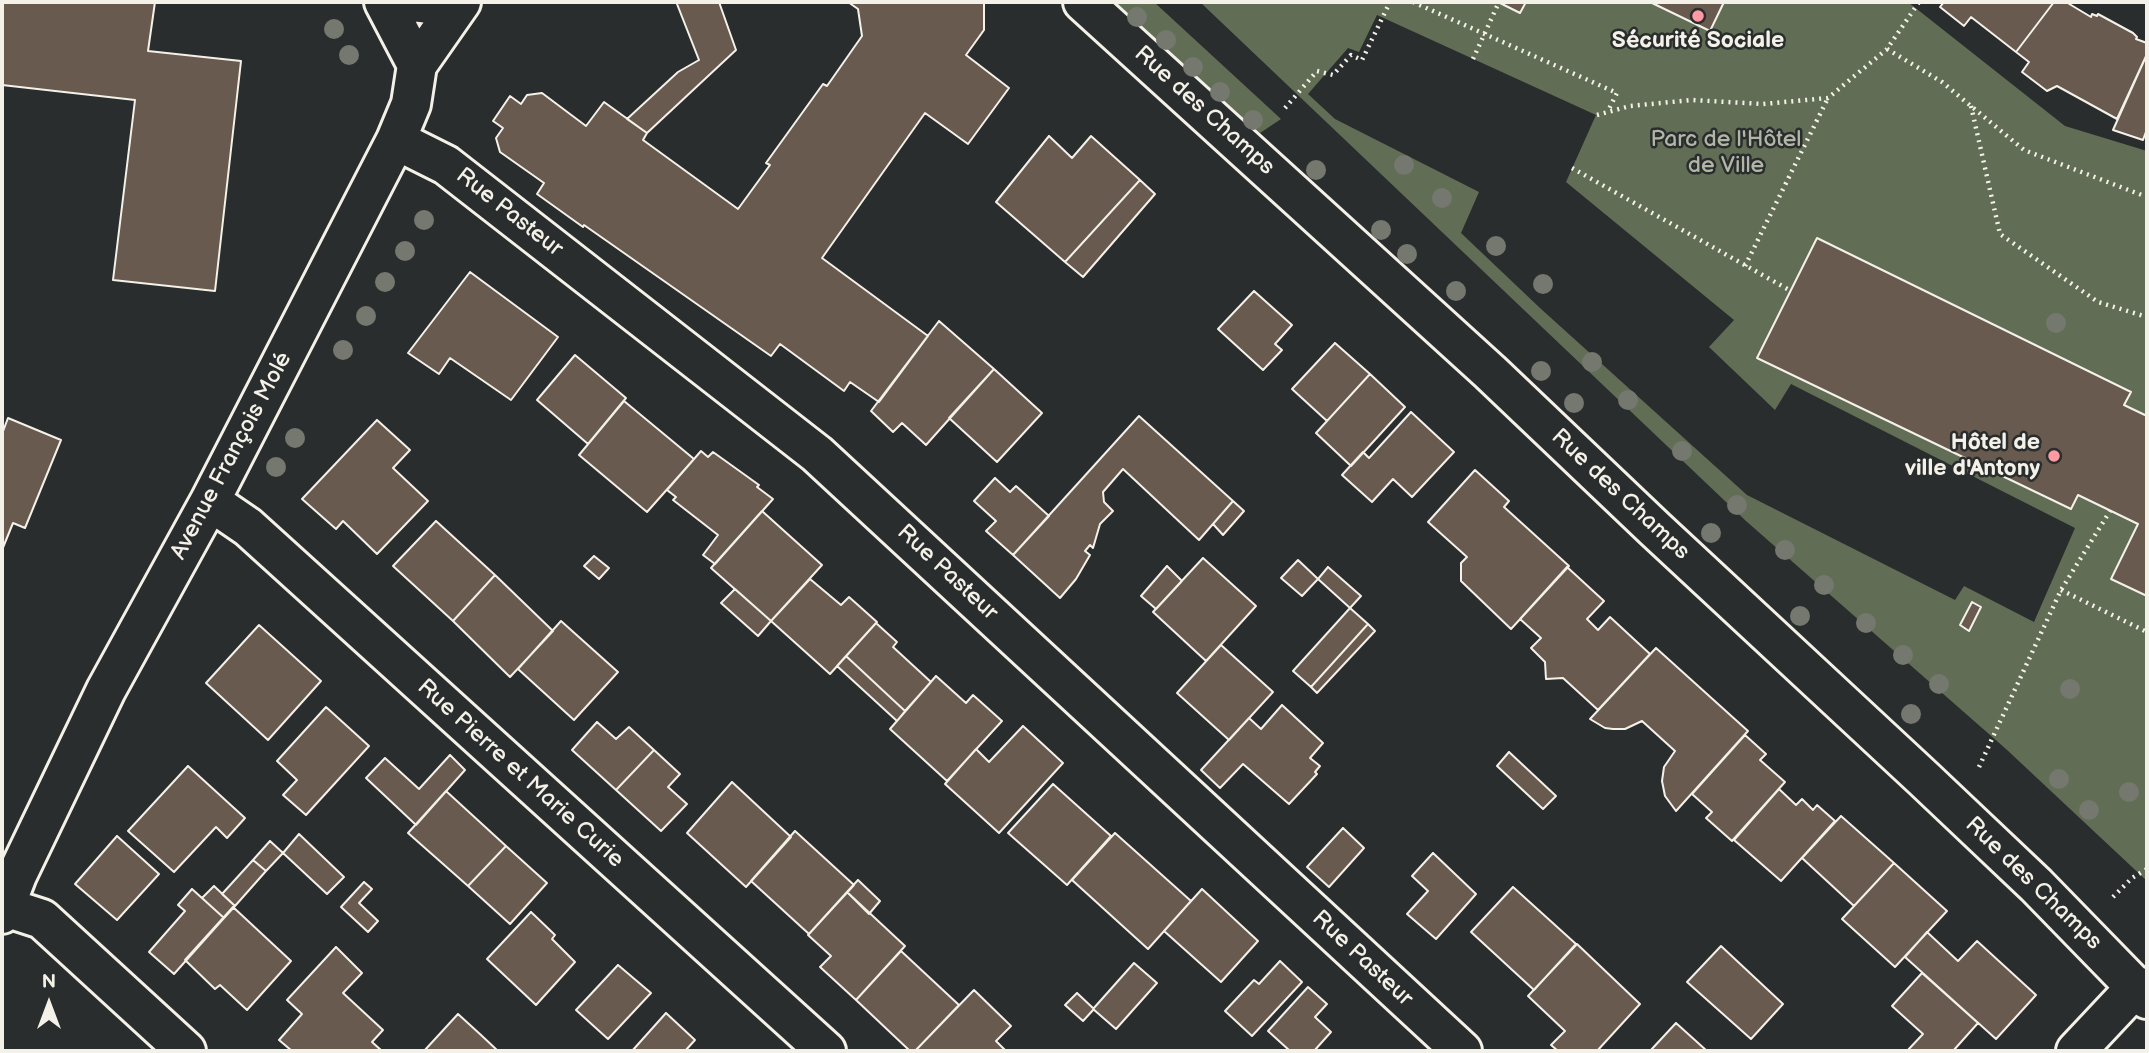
<!DOCTYPE html>
<meta charset="utf-8">
<style>
body{margin:0}
#map{position:relative;width:2149px;height:1053px;overflow:hidden;background:#2a2d2e;font-family:"Balsamiq Sans",sans-serif}
canvas{display:block}
.frame{position:absolute;inset:0;border:4px solid #f4f1e8;pointer-events:none}
.north{position:absolute;left:14px;top:969px;width:70px;height:70px;-webkit-text-stroke:5px #2a2d2e;paint-order:stroke;rotate:0deg;font-size:19px;font-weight:700;line-height:28px;text-align:center;color:#f4f1e8}
.north::after{content:'';display:block;margin:auto;width:24px;height:32px;background:#f4f1e8;clip-path:polygon(50% 0,100% 100%,50% 72%,0 100%)}
</style>
<div id="map">
<canvas width="2149" height="1053"></canvas>
<div class="frame"></div>
<div class="north">N</div>
</div>
<script>
const g = document.querySelector('canvas').getContext('2d');
g.lineJoin = 'round';
function fill(path, color) { g.fillStyle = color; g.fill(path, 'evenodd'); }
const poly = rows => new Path2D(rows.map(r => 'M' + r).join(''));
function strokePath(path, color, width, dash) { g.strokeStyle = color; g.lineWidth = width; g.lineCap = dash ? 'butt' : 'round'; g.setLineDash(dash || []); g.stroke(path); }
function write(font, color, halo, rows, align = 'center') {
  g.font = font + ' "Balsamiq Sans",sans-serif'; g.lineWidth = 5; g.setLineDash([]); g.textBaseline = 'middle'; g.strokeStyle = halo; g.fillStyle = color; for (const [text, x, y, turn = 0] of rows) {
    g.save(); g.translate(x, y); g.rotate((+turn || 0) * Math.PI / 180); g.textAlign = isNaN(turn) ? turn : align; if (halo) g.strokeText(text, 0, 0); g.fillText(text, 0, 0); g.restore();
  }
}
fill(poly([
 [1109,2,1154,2,1281,119,1260,133],
 [1200,2,1908,2,2065,126,2147,151,2147,416,2124,405,2130,392,1817,238,1758,358,2070,509,2078,495,2138,524,2111,579,2147,596,2147,881,2006,749,1746,521],
 [1377,15,1596,115,1566,182,1734,320,1709,347,1775,410,1791,384,2075,528,2034,622,1964,586,1955,600,1747,495,1540,308,1461,233,1479,192,1335,119,1308,94,1348,48,1359,52]
]), '#616d54');
const building = poly([
 [2,2,155,2,148,51,241,61,215,291,113,280,135,100,2,85,2,2],
 [680,2,719,2,736,50,647,133,627,119,678,72,699,60,677,4,680,2],
 [848,2,984,2,984,30,966,55,1009,88,968,144,925,113,822,258,928,336,879,402,850,382,844,391,780,344,771,356,584,225,583,227,537,194,544,183,500,152,496,138,503,128,493,121,510,96,521,104,527,95,542,93,586,126,604,102,647,133,643,140,738,209,770,165,766,163,823,84,827,86,862,36,858,9,848,2],
 [1498,2,1526,2,1520,13,1498,2],
 [1650,2,1724,2,1710,31,1650,2],
 [1944,2,2054,2,2016,52,1971,17,1964,26,1940,7,1944,2],
 [2054,2,2066,2,2091,17,2092,14,2097,16,2098,14,2133,33,2137,37,2136,39,2147,43,2147,54,2117,119,2057,86,2047,91,2022,72,2029,62,2016,52,2054,2],
 [2147,54,2147,129,2143,140,2113,130,2147,54],
 [1049,136,1072,158,1091,136,1140,180,1065,262,996,202,1049,136],
 [1140,180,1155,194,1083,277,1065,262,1140,180],
 [1817,238,2131,392,2124,405,2147,416,2147,596,2111,579,2138,524,2078,495,2071,509,1757,358,1817,238],
 [470,272,558,337,511,400,450,358,439,374,408,353,470,272],
 [1254,291,1292,325,1275,344,1282,350,1263,370,1218,329,1254,291],
 [939,321,994,369,926,445,902,423,893,432,871,411,939,321],
 [1335,343,1370,374,1327,421,1292,389,1335,343],
 [575,355,626,398,588,444,537,400,575,355],
 [994,369,1042,413,997,462,949,418,994,369],
 [1370,374,1405,407,1351,466,1316,433,1370,374],
 [624,401,694,459,647,512,579,455,624,401],
 [1411,412,1454,452,1412,497,1393,479,1372,502,1342,475,1363,452,1369,458,1411,412],
 [1139,416,1233,501,1199,540,1123,469,1103,492,1104,502,1113,511,1100,524,1093,548,1090,545,1085,551,1090,555,1076,579,1060,598,1013,555,1139,416],
 [8,418,61,440,25,528,13,523,2,550,2,434,8,418],
 [377,420,410,450,393,468,428,501,377,554,343,521,336,529,302,499,377,420],
 [701,451,708,457,713,452,759,485,757,487,773,499,715,564,703,555,718,535,673,500,676,497,667,490,701,451],
 [1475,470,1509,501,1504,507,1569,566,1511,629,1461,581,1461,563,1467,557,1428,522,1475,470],
 [995,478,1010,492,1016,486,1049,516,1013,555,986,531,996,521,974,501,995,478],
 [1233,501,1244,511,1223,535,1213,524,1233,501],
 [762,511,822,565,771,621,711,568,762,511],
 [436,521,495,575,453,621,393,566,436,521],
 [594,556,609,568,599,579,584,566,594,556],
 [1203,558,1256,606,1206,661,1153,612,1203,558],
 [1298,560,1318,579,1302,596,1281,578,1298,560],
 [1167,566,1182,581,1156,609,1141,596,1167,566],
 [1328,567,1361,596,1350,608,1318,579,1328,567],
 [1567,567,1604,601,1587,619,1598,630,1610,617,1650,654,1598,710,1563,678,1546,679,1545,662,1531,648,1541,638,1520,619,1567,567],
 [495,575,553,631,510,677,453,621,495,575],
 [810,579,841,605,849,597,877,622,830,674,771,621,810,579],
 [735,589,771,621,758,636,721,603,735,589],
 [1972,602,1981,607,1969,631,1960,625,1972,602],
 [1350,608,1368,624,1311,687,1293,671,1350,608],
 [561,621,618,672,574,720,518,669,561,621],
 [876,623,897,642,893,647,931,682,905,711,846,656,876,623],
 [1368,624,1375,631,1317,693,1311,687,1368,624],
 [259,625,321,681,268,740,206,683,259,625],
 [1221,645,1273,692,1229,740,1177,693,1221,645],
 [1656,648,1748,731,1676,811,1665,796,1662,781,1664,767,1675,751,1642,721,1625,729,1613,729,1605,728,1590,719,1656,648],
 [846,656,905,711,897,721,837,666,846,656],
 [936,676,966,703,973,695,1002,721,947,781,890,729,936,676],
 [1282,705,1323,743,1310,758,1320,766,1315,772,1317,774,1289,804,1243,764,1220,788,1201,770,1249,718,1261,729,1282,705],
 [326,707,369,746,306,815,283,795,297,780,277,761,326,707],
 [597,722,616,739,629,727,654,750,616,790,572,750,597,722],
 [1023,726,1063,763,999,833,945,784,976,749,989,762,1023,726],
 [1745,735,1766,754,1760,760,1785,782,1732,841,1706,818,1712,812,1692,794,1745,735],
 [654,750,680,774,668,787,687,804,661,831,616,790,654,750],
 [1509,752,1556,796,1543,809,1497,766,1509,752],
 [450,755,465,770,416,825,366,778,385,758,419,789,450,755],
 [188,766,245,818,227,838,216,827,174,872,128,831,188,766],
 [732,782,791,837,746,887,687,833,732,782],
 [1053,784,1111,836,1067,885,1008,833,1053,784],
 [1779,789,1796,805,1802,799,1813,810,1817,805,1835,821,1781,881,1734,840,1779,789],
 [446,791,506,846,468,886,408,833,446,791],
 [1841,816,1894,863,1854,906,1802,858,1841,816],
 [1343,828,1364,848,1329,887,1307,867,1343,828],
 [795,831,854,885,809,934,751,881,795,831],
 [1115,833,1191,901,1148,949,1072,880,1115,833],
 [299,834,344,877,327,894,283,853,299,834],
 [117,836,159,874,117,920,75,884,117,836],
 [270,841,283,853,266,871,253,860,270,841],
 [506,846,547,883,510,924,468,886,506,846],
 [1433,853,1476,894,1436,939,1407,914,1428,891,1412,876,1433,853],
 [253,860,266,871,235,906,222,894,253,860],
 [1894,863,1947,911,1895,967,1842,919,1894,863],
 [858,880,880,901,869,914,847,892,858,880],
 [364,882,372,889,359,903,378,921,368,932,341,907,364,882],
 [214,886,235,906,224,918,202,898,214,886],
 [1513,887,1576,944,1534,990,1471,932,1513,887],
 [192,889,224,918,174,974,149,952,185,911,178,905,192,889],
 [1202,889,1258,941,1221,982,1164,931,1202,889],
 [847,892,905,946,856,1000,820,967,831,956,808,935,847,892],
 [233,907,291,961,247,1010,220,985,215,989,185,960,233,907],
 [531,912,555,935,552,939,575,962,536,1005,487,959,531,912],
 [1927,932,1958,961,1977,941,2036,995,1996,1039,1905,957,1927,932],
 [1577,944,1640,1004,1597,1051,1558,1051,1551,1045,1565,1031,1528,996,1577,944],
 [1721,946,1783,1004,1751,1039,1687,982,1721,946],
 [336,947,362,973,343,993,383,1030,372,1042,382,1051,292,1051,279,1040,302,1014,287,1000,336,947],
 [901,951,959,1005,915,1051,910,1051,856,1000,901,951],
 [1280,961,1302,982,1252,1036,1225,1011,1254,980,1259,984,1280,961],
 [1134,963,1157,983,1116,1029,1093,1009,1134,963],
 [618,965,651,993,608,1039,576,1010,618,965],
 [1922,973,1978,1023,1953,1051,1907,1051,1923,1034,1892,1006,1922,973],
 [1308,987,1327,1004,1315,1017,1331,1032,1314,1051,1290,1051,1268,1031,1308,987],
 [974,990,1011,1026,996,1041,1006,1051,915,1051,974,990],
 [1077,993,1094,1009,1083,1021,1065,1005,1077,993],
 [666,1013,695,1040,685,1051,632,1051,666,1013],
 [458,1014,481,1035,498,1051,424,1051,458,1014],
 [1676,1023,1707,1051,1650,1051,1676,1023]
]);
fill(building, '#685a4f');
strokePath(building, '#f4f1e8', 2);
const street = poly([
 [384,2,417,65],
 [411,2,428,4,447,2],
 [1083,2,1490,372,1655,529,1923,778,2036,885,2147,999],
 [396,140,446,165,817,454,1462,1051],
 [210,501,248,527,826,1051],
 [5,907,42,919,186,1051],
 [2,914,17,875,106,690,210,501,396,140,411,104,417,65,461,2],
 [2076,1051,2137,986]
]);
strokePath(street, '#f4f1e8', 44);
strokePath(poly([
 [1413,2,1617,93,1608,111],
 [1887,49,1942,82,2024,150,2147,197],
 [1473,59,1499,2],
 [1971,106,2000,234,2098,302,2147,317],
 [1285,108,1317,71,1333,75,1351,55,1362,60,1390,2],
 [1597,115,1630,106,1692,100,1763,104,1828,98,1887,49,1919,2],
 [1572,168,1791,291],
 [1745,266,1828,98],
 [2061,590,2147,632],
 [1979,767,2061,590,2110,511],
 [2113,897,2132,878,2147,869]
]), '#f4f1e8', 4.5, [2, 5]);
strokePath(street, '#2a2d2e', 38);
g.fillStyle = '#75786f';
for (const [x, y] of [
 [1137,17],
 [334,29],
 [1166,40],
 [349,55],
 [1193,67],
 [1220,92],
 [1253,120],
 [1404,165],
 [1316,170],
 [1442,198],
 [424,220],
 [1381,230],
 [1496,246],
 [405,251],
 [1407,254],
 [385,282],
 [1543,284],
 [1456,291],
 [366,316],
 [2056,323],
 [343,350],
 [1592,362],
 [1541,371],
 [1628,400],
 [1574,403],
 [295,438],
 [1682,451],
 [276,467],
 [1737,505],
 [1711,533],
 [1785,550],
 [1824,585],
 [1800,616],
 [1866,623],
 [1903,655],
 [1939,684],
 [2070,689],
 [1911,714],
 [2059,779],
 [2129,792],
 [2089,810]
]) { g.beginPath(); g.arc(x, y, 10, 0, 2 * Math.PI); g.fill(); }
for (const [x, y, r, color] of [
 [1698,16,7,"#ff9aa2"],
 [2054,456,7,"#ff9aa2"]
]) { const dot = new Path2D(); dot.arc(x, y, r, 0, 2 * Math.PI); g.fillStyle = color; g.fill(dot); strokePath(dot, '#2a2d2e', 2.5); }
write('bold 23px', '#f4f1e8', '#2a2d2e', [
 ["Sécurité Sociale",1698,41],
 ["Hôtel de",2040,443,"right"],
 ["ville d'Antony",2040,469,"right"]
]);
write('23px', '#f4f1e8', '#2a2d2e', [
 ["Rue des Champs",1204,111,42],
 ["Rue Pasteur",509,213,38],
 ["Avenue François Molé",232,456,-62],
 ["Rue des Champs",1620,495,43],
 ["Rue Pasteur",947,573,43],
 ["Rue Pierre et Marie Curie",520,774,42],
 ["Rue des Champs",2033,884,44],
 ["Rue Pasteur",1362,959,43]
]);
write('23px', '#b2b6a5', '#2a2d2e', [
 ["Parc de l'Hôtel",1726,140],
 ["de Ville",1726,166]
]);
</script>
